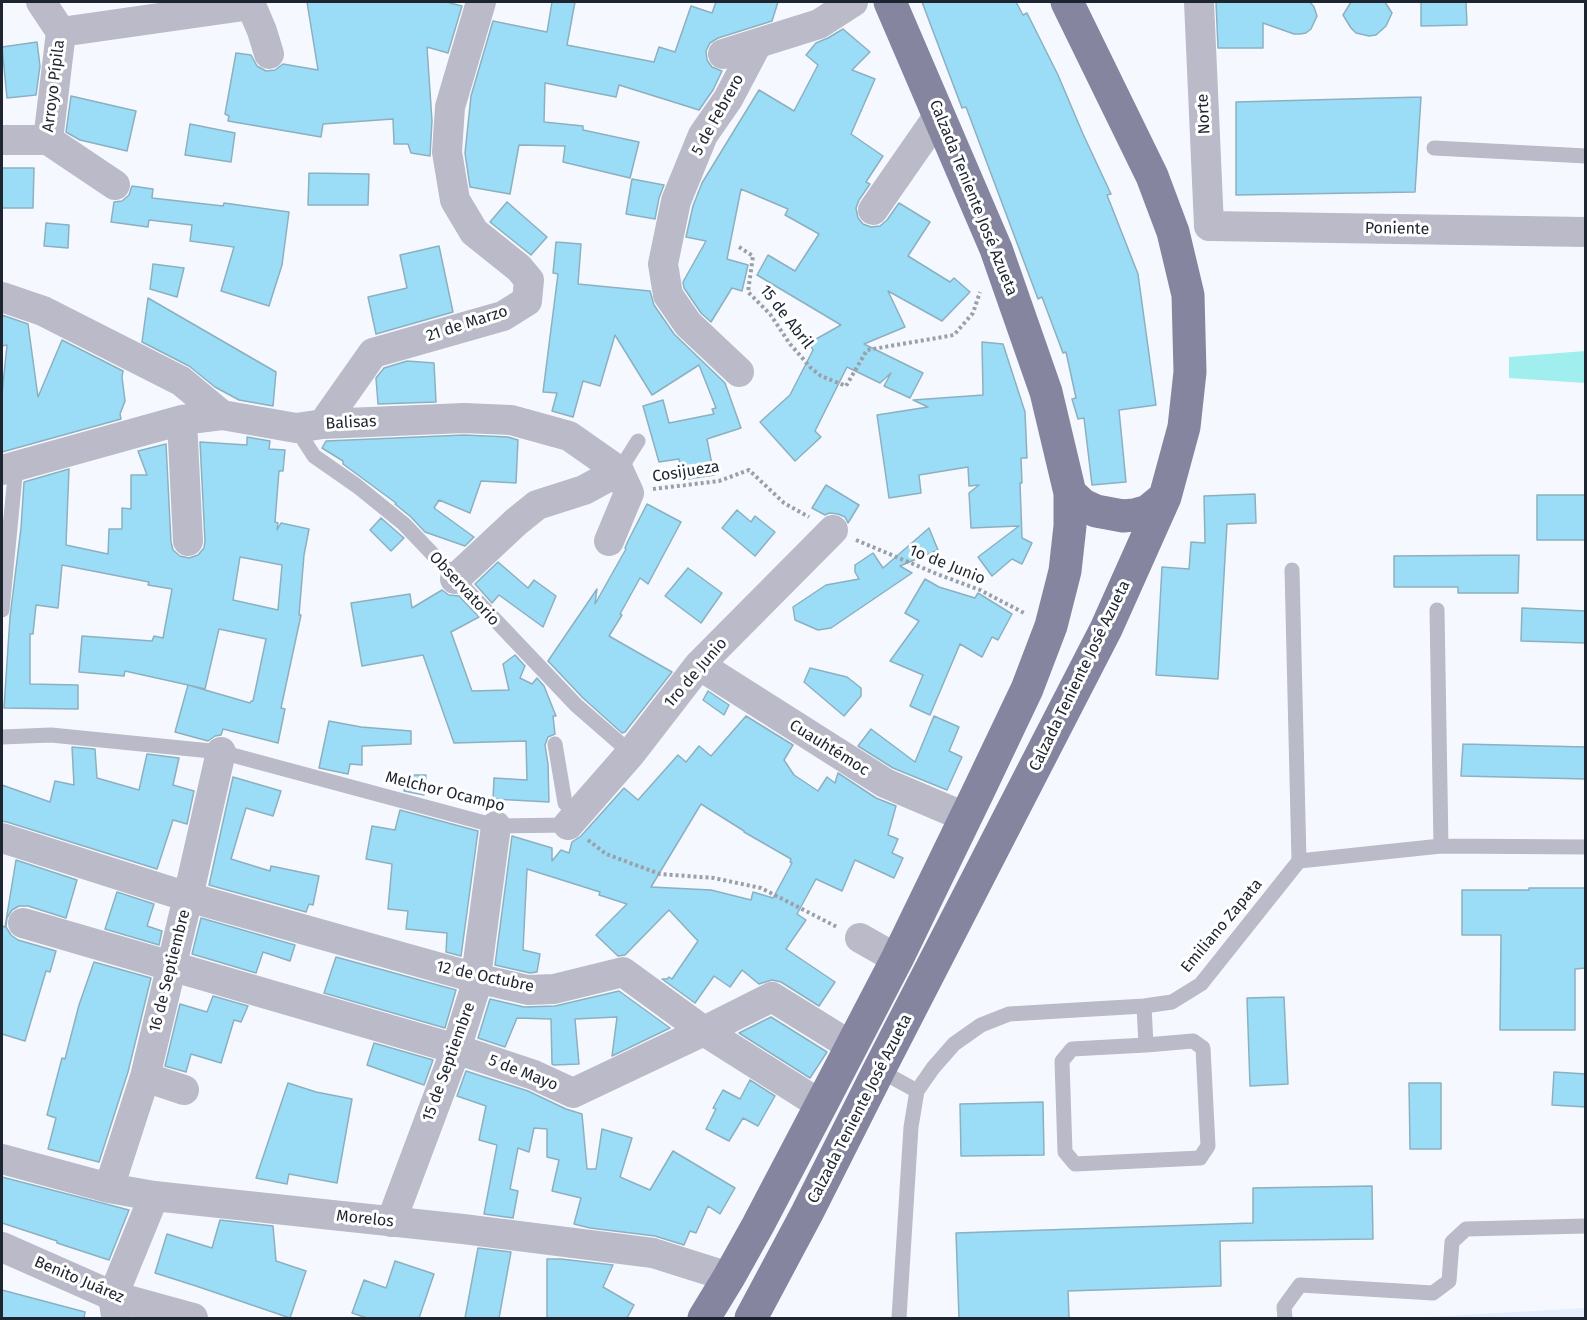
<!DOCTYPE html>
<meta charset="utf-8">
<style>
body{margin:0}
#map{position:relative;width:1587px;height:1320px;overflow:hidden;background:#f5f9ff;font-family:"Fira Sans",sans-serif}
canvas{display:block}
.frame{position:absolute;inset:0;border:3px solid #1d2530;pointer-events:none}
</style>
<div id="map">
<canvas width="1587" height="1320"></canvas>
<div class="frame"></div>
</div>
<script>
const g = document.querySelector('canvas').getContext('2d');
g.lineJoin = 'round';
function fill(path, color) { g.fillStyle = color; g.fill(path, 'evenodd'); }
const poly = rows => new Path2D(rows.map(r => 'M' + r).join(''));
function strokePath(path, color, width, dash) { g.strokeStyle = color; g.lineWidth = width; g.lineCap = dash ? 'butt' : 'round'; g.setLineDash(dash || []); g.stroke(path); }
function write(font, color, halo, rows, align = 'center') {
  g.font = font + ' "Fira Sans",sans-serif'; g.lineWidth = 6; g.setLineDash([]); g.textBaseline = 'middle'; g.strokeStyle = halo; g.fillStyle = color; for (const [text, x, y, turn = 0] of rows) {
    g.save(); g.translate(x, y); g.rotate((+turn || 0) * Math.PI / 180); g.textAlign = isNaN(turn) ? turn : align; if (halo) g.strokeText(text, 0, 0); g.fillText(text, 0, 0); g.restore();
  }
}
fill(poly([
 [1585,1308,1585,1318,1411,1318]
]), '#e4eefc');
fill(poly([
 [1585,351,1585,383,1509,378,1509,357]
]), '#a0eeee');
const building = poly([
 [307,2,446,2,462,6,448,53,427,47,432,121,430,156,411,153,408,144,394,144,393,119,323,124,321,137,228,121,229,116,225,114,236,53,251,55,257,66,266,71,275,70,283,64,318,70,307,2],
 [552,2,575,2,567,45,654,62,659,47,675,52,691,6,712,13,716,2,778,2,772,21,718,38,710,43,706,51,707,60,712,67,722,71,713,90,699,110,619,85,616,97,545,83,544,122,583,126,583,130,639,142,630,178,563,162,565,146,519,145,510,194,470,187,465,153,471,96,493,21,547,32,552,2],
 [922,2,1016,2,1023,15,1027,13,1058,75,1083,134,1111,194,1107,195,1138,274,1156,405,1119,410,1126,482,1092,485,1084,418,1078,419,1072,399,1076,398,1066,352,1063,353,1042,297,1038,299,966,107,962,108,922,2],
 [1216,2,1310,2,1314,7,1317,16,1311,29,1306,33,1300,34,1294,34,1263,23,1263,48,1218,48,1216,2],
 [1351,2,1385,2,1392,13,1386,26,1376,35,1369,36,1356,33,1351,28,1343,15,1351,2],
 [1421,2,1466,2,1467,25,1421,26,1421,2],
 [843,29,870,52,852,70,875,79,851,134,883,156,866,182,870,184,859,200,856,208,858,218,863,224,871,227,880,226,887,220,899,203,930,222,908,256,950,282,954,278,970,292,942,321,888,291,905,327,864,344,923,373,910,398,884,386,891,373,880,383,847,367,815,431,821,437,795,461,760,422,790,395,813,350,809,343,841,325,757,275,768,255,795,271,819,234,785,215,788,209,741,189,727,259,748,265,742,291,732,288,711,322,701,313,684,288,683,282,706,241,686,237,693,206,702,183,759,90,794,111,818,65,806,55,816,43,828,38,843,29],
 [37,42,40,66,36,95,7,98,2,47,37,42],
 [71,96,136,111,127,151,80,140,66,132,71,96],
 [1421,97,1415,192,1236,195,1236,102,1421,97],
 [190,124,235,133,231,162,185,155,190,124],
 [2,168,34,168,33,208,2,208,2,168],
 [309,173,369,174,368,205,308,205,309,173],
 [632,179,664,185,659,198,655,219,626,214,632,179],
 [132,186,153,189,152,198,223,206,224,203,289,212,282,265,269,306,221,291,234,247,190,241,192,225,149,220,148,227,111,222,114,202,122,201,129,195,132,186],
 [507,202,547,237,531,255,490,222,507,202],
 [46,223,69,225,68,248,44,246,46,223],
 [556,242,581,244,578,284,650,291,654,305,674,334,725,383,741,428,707,439,714,475,682,480,679,459,659,462,643,406,663,400,669,423,714,414,712,409,716,408,699,365,652,395,615,335,600,386,583,381,573,417,552,411,557,393,543,392,558,274,553,273,556,242],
 [439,246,453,312,376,334,368,297,407,288,400,255,439,246],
 [153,264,184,268,177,297,150,289,153,264],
 [148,298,276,372,273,406,239,400,215,387,189,366,142,342,148,298],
 [2,315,28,324,38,397,62,340,123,371,122,377,125,401,120,414,121,419,2,452,2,394,7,345,2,346,2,315],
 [982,342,1003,344,1025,412,1027,458,1021,458,1022,483,1020,483,1022,538,1032,543,1022,564,1012,559,992,576,978,557,1019,526,971,528,969,493,979,485,969,486,968,467,919,475,921,493,889,498,877,415,928,407,913,400,983,395,982,342],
 [407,361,434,363,436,402,378,404,376,378,384,368,407,361],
 [464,435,508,437,518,440,516,483,481,481,470,513,439,500,434,508,474,537,465,546,425,532,411,517,395,504,396,503,343,464,343,461,322,448,326,441,464,435],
 [247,437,270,441,269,449,285,450,283,471,279,471,275,522,278,523,277,530,281,523,309,529,304,555,299,615,301,615,281,708,285,709,278,743,223,729,221,735,215,736,208,741,175,732,188,685,125,671,124,676,79,672,82,636,152,641,154,636,163,638,172,589,148,585,149,582,62,565,58,608,36,605,33,634,30,634,30,684,78,685,78,709,4,708,10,617,21,528,24,482,69,469,66,545,108,554,109,529,122,529,122,508,131,509,131,475,147,475,138,451,166,444,171,542,173,550,180,556,189,558,198,555,204,548,205,541,200,442,247,445,247,437],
 [240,557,282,565,278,610,233,600,240,557],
 [219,629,266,639,253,701,251,701,250,703,188,685,205,689,219,629],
 [826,485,859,505,848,523,845,517,838,514,829,513,825,515,812,508,826,485],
 [1255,494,1256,523,1227,524,1218,679,1156,675,1162,567,1189,569,1191,542,1205,543,1204,496,1255,494],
 [1537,495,1586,495,1586,540,1537,540,1537,495],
 [647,504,681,522,648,584,640,578,620,614,622,615,609,636,672,672,625,732,622,733,583,698,548,661,597,589,595,604,626,549,625,548,628,541,647,504],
 [737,510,751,522,755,516,775,532,755,556,722,528,737,510],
 [381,518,404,538,391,551,370,530,381,518],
 [929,528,938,550,900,566,912,573,831,628,818,630,795,620,793,607,826,585,859,579,855,572,855,565,873,553,883,568,929,528],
 [1519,555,1518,593,1458,593,1458,587,1394,587,1394,556,1519,555],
 [498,562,528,588,534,580,556,596,543,627,499,595,492,603,475,584,498,562],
 [688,568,722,593,701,623,665,596,688,568],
 [925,579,939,587,975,598,978,593,1012,614,998,640,992,637,982,657,960,644,930,715,910,706,923,675,890,661,919,621,905,613,925,579],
 [442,590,449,595,459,596,479,617,451,632,472,691,509,690,503,664,515,655,525,666,520,678,532,684,537,678,544,686,556,716,553,716,555,734,548,737,545,745,548,764,549,802,493,799,494,778,527,780,526,741,454,743,423,655,362,666,351,603,410,594,412,608,442,590],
 [1522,608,1586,611,1586,643,1521,641,1522,608],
 [810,668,847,677,861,688,861,696,844,716,804,682,810,668],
 [708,691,729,705,724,715,703,700,708,691],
 [746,716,793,745,784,760,794,775,818,791,827,777,835,783,838,773,876,798,896,806,888,835,898,839,892,853,903,858,894,878,855,860,842,891,816,879,797,914,806,920,786,949,835,982,819,1006,781,982,772,980,759,984,742,970,730,987,714,976,695,1003,662,979,667,979,669,977,672,979,698,941,669,910,625,955,618,956,596,935,627,904,599,895,600,892,527,869,523,950,540,954,537,972,530,973,495,965,512,836,552,848,552,861,561,850,569,853,572,842,581,836,624,788,638,800,678,755,686,762,699,746,711,756,746,716],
 [701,804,744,831,744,832,791,859,790,862,792,863,773,898,753,892,751,900,711,890,651,887,701,804],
 [934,716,959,727,949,751,962,757,947,790,893,768,858,746,871,729,915,762,934,716],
 [329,721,361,727,411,731,411,744,362,746,362,765,350,764,348,774,319,768,329,721],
 [1463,744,1586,747,1586,779,1461,776,1463,744],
 [72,747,95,749,97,778,139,790,147,754,179,758,173,785,194,791,187,824,173,820,157,869,7,822,2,821,2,785,50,802,55,781,74,785,72,747],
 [408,775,426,775,424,795,404,791,408,775],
 [233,777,281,791,273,816,246,808,231,859,270,871,271,866,319,876,313,905,309,904,306,912,209,885,233,777],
 [400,810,478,831,461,956,446,952,447,933,406,929,408,911,388,909,392,864,366,859,372,826,395,830,400,810],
 [16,860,77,880,66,918,28,906,19,906,12,910,7,918,6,927,11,935,18,940,56,951,50,972,46,971,25,1041,2,1034,2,926,5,927,16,860],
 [1529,888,1586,888,1586,968,1575,969,1575,1030,1500,1030,1501,935,1462,935,1462,890,1529,890,1529,888],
 [117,892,154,904,147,926,162,931,159,945,105,929,117,892],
 [201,918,295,945,290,961,263,952,256,973,192,954,201,918],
 [336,957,456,990,445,1028,324,993,336,957],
 [94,962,151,978,128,1072,99,1162,48,1149,56,1118,47,1115,62,1058,65,1059,79,1005,94,962],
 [619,991,670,1028,612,1056,617,1017,575,1019,579,1064,554,1065,552,1064,551,1019,517,1018,505,1047,478,1038,490,999,524,1007,555,1006,619,991],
 [213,996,248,1006,241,1022,234,1020,221,1063,191,1054,186,1072,165,1066,180,1004,207,1012,213,996],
 [1284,997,1288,1084,1250,1086,1247,998,1284,997],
 [771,1017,827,1052,810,1078,739,1033,771,1017],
 [374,1043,433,1060,424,1085,367,1065,374,1043],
 [466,1071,528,1091,566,1109,582,1114,587,1169,596,1169,602,1129,632,1138,620,1177,650,1190,673,1151,735,1188,720,1214,708,1206,696,1233,690,1231,684,1245,655,1236,590,1228,574,1224,581,1198,552,1191,559,1160,547,1157,547,1129,534,1128,529,1152,518,1148,510,1189,518,1191,513,1218,484,1214,497,1145,479,1140,486,1106,457,1096,466,1071],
 [1554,1072,1586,1074,1586,1107,1552,1105,1554,1072],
 [750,1080,775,1096,758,1126,743,1118,729,1141,706,1129,716,1109,713,1108,723,1090,740,1099,750,1080],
 [288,1083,316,1092,352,1099,337,1183,289,1174,287,1184,256,1178,288,1083],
 [1409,1083,1441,1083,1441,1149,1410,1149,1409,1083],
 [1043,1102,1044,1155,961,1156,960,1104,1043,1102],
 [2,1177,129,1210,109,1260,57,1243,57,1241,2,1223,2,1177],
 [1372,1186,1373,1239,1220,1241,1221,1286,1068,1291,1069,1318,959,1318,956,1233,1253,1223,1253,1188,1372,1186],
 [220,1220,273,1226,276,1261,306,1271,290,1318,196,1286,155,1273,167,1234,212,1248,220,1220],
 [478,1248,511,1252,499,1318,465,1318,478,1248],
 [547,1259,561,1259,613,1265,603,1287,634,1305,627,1318,547,1318,547,1259],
 [395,1261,434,1274,419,1318,367,1318,352,1313,364,1280,386,1288,395,1261],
 [2,1290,85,1312,84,1318,2,1318,2,1290]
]);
fill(building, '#9bdcf7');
strokePath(building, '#8cb0c0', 1.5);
strokePath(poly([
 [739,247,753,256,748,292,770,314,790,344,811,368,821,376,846,386,867,350,954,335,973,313,980,292],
 [653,489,719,481,749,470,784,503,809,517],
 [856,540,937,574,980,590,1026,614],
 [588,840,606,854,660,874,714,878,761,888,837,927]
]), '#9aa0a8', 4, [3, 3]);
strokePath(poly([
 [1434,148,1586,156],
 [296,428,314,456,357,486,404,524,576,705,631,753],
 [619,471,638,441],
 [1292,570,1299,861],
 [2,610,16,466],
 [1437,610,1441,846],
 [2,737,51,735,221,752,496,826,568,825],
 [555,744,565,803,577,814],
 [1144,1006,1146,1045,1193,1041,1203,1048,1208,1146,1200,1158,1075,1164,1065,1152,1062,1061,1072,1049,1146,1045],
 [879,1070,917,1091,933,1068,954,1044,981,1025,1009,1014,1144,1006,1172,1002,1201,984,1299,861,1441,846,1586,847],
 [899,1318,911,1127,917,1091],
 [1285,1318,1284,1307,1300,1285,1433,1293,1449,1281,1452,1242,1466,1229,1586,1226]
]), '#babac8', 15);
strokePath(poly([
 [41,2,61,32,251,5],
 [1199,2,1209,226,1586,232],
 [251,5,262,31,269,54],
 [723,54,819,24,853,2],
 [2,140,48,140],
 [48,140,61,32],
 [48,140,115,185],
 [873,210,939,115],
 [2,297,43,311,181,381,222,415],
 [739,372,688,324,668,295,663,264,676,201,703,135,728,99,757,44],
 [182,420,188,541],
 [323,424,373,353,503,316,527,301,529,280,519,268,474,232,455,200,447,152,450,107,481,2],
 [2,470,182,420,222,415,296,428,323,424,464,418,511,420,569,436,619,471,629,493,609,541],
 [455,579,516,522,537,505,584,490,619,471],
 [699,665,885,783,965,817],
 [568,825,631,753,699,665,833,530],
 [2,838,188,897,476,978,528,990,554,989,623,972,704,1031,821,1105],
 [23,923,456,1049,534,1075,573,1093,704,1031,772,997,851,1046],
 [860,938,897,959],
 [145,1077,184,1090],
 [2,1159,109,1188,154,1196,463,1229,653,1253,729,1277],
 [109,1188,145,1077,188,897,221,752],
 [391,1222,456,1049,474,992,496,826],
 [2,1247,113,1296,193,1318],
 [116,1316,113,1296,154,1196]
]), '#babac8', 30);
strokePath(poly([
 [1070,493,1083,505,1096,511,1123,516,1134,515,1148,511,1165,497],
 [704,1318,729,1277,758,1225,821,1105,897,959,978,792,1027,689,1051,626,1065,571,1070,526,1070,493,1046,392,996,249,890,2],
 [751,1318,807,1213,879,1070,1106,629,1165,497,1184,427,1190,372,1188,295,1173,232,1152,176,1067,2]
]), '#85859f', 33);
write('16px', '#1d2530', '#fff', [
 ["Arroyo Pípila",54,86,-83],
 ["Norte",1204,114,-93],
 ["5 de Febrero",718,115,-61],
 ["Calzada Teniente José Azueta",973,198,68],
 ["Poniente",1397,229,1],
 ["15 de Abril",786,317,52],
 ["21 de Marzo",467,324,-18],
 ["Balisas",351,423,-3],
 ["Cosijueza",686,472,-9],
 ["1o de Junio",947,565,22],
 ["Observatorio",464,589,47],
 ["1ro de Junio",696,673,-49],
 ["Calzada Teniente José Azueta",1080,676,-64],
 ["Cuauhtémoc",829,748,32],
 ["Melchor Ocampo",445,792,14],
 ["Emiliano Zapata",1222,926,-50],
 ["16 de Septiembre",170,971,-76],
 ["12 de Octubre",485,977,12],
 ["15 de Septiembre",449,1062,-70],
 ["5 de Mayo",523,1073,21],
 ["Calzada Teniente José Azueta",860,1109,-63],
 ["Morelos",365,1219,6],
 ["Benito Juárez",79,1280,23]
]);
</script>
